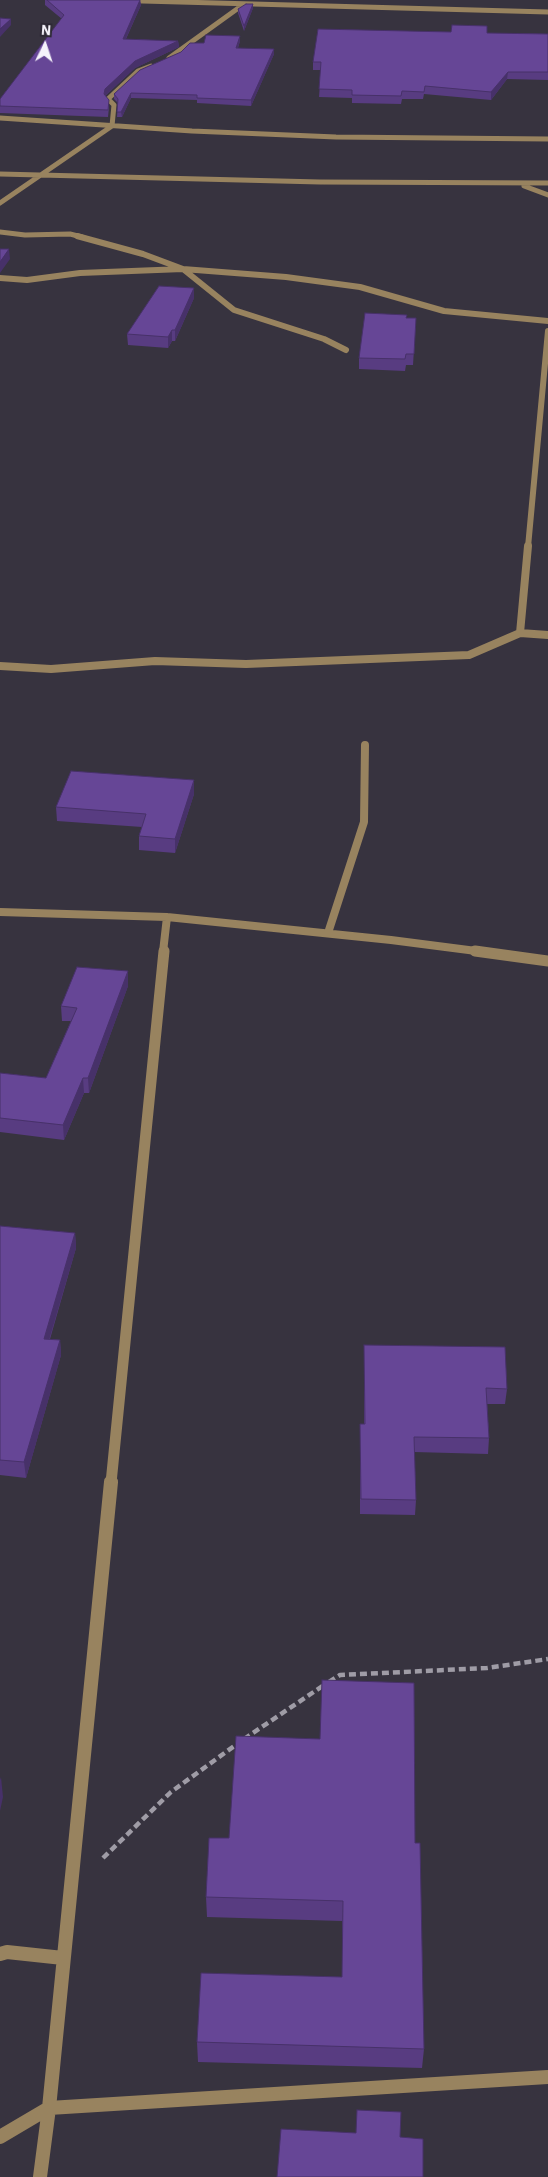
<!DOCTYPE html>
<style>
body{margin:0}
#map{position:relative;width:548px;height:2177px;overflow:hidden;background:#37333f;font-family:"IBM Plex Sans",sans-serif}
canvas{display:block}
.north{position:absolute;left:20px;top:20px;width:50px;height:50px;-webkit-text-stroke:4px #2d2935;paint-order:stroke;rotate:4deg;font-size:14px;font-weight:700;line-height:20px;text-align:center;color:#f5f3fb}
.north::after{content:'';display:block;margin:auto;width:18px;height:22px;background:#f5f3fb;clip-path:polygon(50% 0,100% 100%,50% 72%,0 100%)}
</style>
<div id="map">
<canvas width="548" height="2177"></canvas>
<div class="north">N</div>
</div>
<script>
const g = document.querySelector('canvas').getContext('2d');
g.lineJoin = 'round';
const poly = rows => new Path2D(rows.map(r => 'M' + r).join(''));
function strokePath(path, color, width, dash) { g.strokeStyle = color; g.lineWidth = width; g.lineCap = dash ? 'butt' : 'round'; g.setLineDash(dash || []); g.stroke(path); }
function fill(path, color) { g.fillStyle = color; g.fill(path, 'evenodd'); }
strokePath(poly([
 [329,1682,340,1675,487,1668,548,1659],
 [244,1739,324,1685],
 [103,1858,171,1792,237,1744]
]), '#9f9ca6', 4.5, [7, 4]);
strokePath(poly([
 [106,0,548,12],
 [169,58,244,4],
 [0,118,192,131,336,137,548,139],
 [0,174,320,182,548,183],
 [524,186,548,195],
 [0,203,112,126,114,105,108,99,138,71,151,66],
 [0,232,25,235,70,234,82,237]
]), '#98835f', 5);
strokePath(poly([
 [77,236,143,254,183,269,234,310,324,339,346,350],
 [0,278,27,280,80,273,183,269,286,277,360,287,444,311,548,321],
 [528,547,548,331]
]), '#98835f', 6);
strokePath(poly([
 [520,633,528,546],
 [0,666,51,669,155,661,246,664,469,655,520,633,548,635],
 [0,912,167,917,391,940,484,952],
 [328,933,364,822,365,745],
 [163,952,167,917]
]), '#98835f', 8);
strokePath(poly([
 [475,951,548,961],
 [111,1483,164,951]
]), '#98835f', 11);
strokePath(poly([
 [0,1954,7,1952,63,1958],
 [0,2137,49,2108,548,2077],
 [40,2177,49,2108,111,1482]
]), '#98835f', 14);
fill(poly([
 [45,0,140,0,141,5,126,39,178,41,179,47,135,68,105,96,109,107,108,117,0,113,0,99,62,19,45,5],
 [253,4,253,8,244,31,238,13,238,9],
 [487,33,548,34,548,80,507,79,491,100,424,94,423,99,402,99,401,104,352,103,352,98,319,97,321,70,313,70,313,62],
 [240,41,238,48,274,54,251,106,197,103,197,100,131,98,122,117,117,117,118,103,114,99,114,94,204,43],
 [194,298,175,341,172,341,168,348,128,345,127,334],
 [407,318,416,318,413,365,406,365,405,371,359,369,359,358],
 [194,780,194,794,175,853,139,850,139,836,142,827,57,821,56,807],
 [128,971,128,986,89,1093,84,1093,64,1140,0,1132,0,1073,46,1078,71,1021,62,1021,61,1006],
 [0,1226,75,1233,76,1248,50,1339,60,1340,61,1355,26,1478,0,1475],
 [364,1345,507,1389,505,1404,487,1404,489,1438,488,1454,414,1452,416,1500,415,1515,360,1514,360,1424,364,1424],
 [415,1843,424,2049,422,2068,198,2062,197,2042,342,1977,342,1921,207,1917,206,1897]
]), '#583c81');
fill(poly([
 [140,0,141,5,123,45,123,39],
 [253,4,253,8,244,31,244,26],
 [11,19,11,25,0,37,0,29],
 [240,36,240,41,236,53,236,48],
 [178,41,179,47,135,68,105,96,104,94,105,89,135,61],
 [274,49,274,54,251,106,251,100],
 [508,72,507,79,491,100,491,92],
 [131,93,131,98,122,117,121,112],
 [9,249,10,259,0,273,0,262],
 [194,288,194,298,175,341,175,330],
 [172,330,172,341,168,348,168,337],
 [194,780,194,794,175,853,175,839],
 [128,971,128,986,89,1093,88,1078],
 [83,1078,84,1093,64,1140,63,1125],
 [75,1233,76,1248,45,1354,44,1339],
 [60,1340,61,1355,26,1478,24,1462],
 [1,1777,3,1797,0,1811,0,1780]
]), '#473169');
const building = poly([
 [47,0,140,0,123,39,178,41,135,61,105,89,104,94,109,100,108,110,0,106,0,99,64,15,47,0],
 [246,4,253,4,244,26,238,9,246,4],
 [0,18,11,19,0,29,0,18],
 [452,25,487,26,487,33,548,34,548,72,508,72,491,92,425,86,424,92,402,91,401,96,352,95,352,90,319,89,321,62,313,62,318,29,451,32,452,25],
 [206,35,240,36,236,48,274,49,251,100,197,98,197,95,131,93,121,112,117,112,118,99,114,94,140,70,181,52,190,43,204,43,206,35],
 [0,249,9,249,0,262,0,249],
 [159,286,194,288,175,330,172,330,168,337,127,334,159,286],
 [365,313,407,315,406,318,416,318,414,354,406,354,405,359,359,358,365,313],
 [71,771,194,780,175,839,139,836,146,814,56,807,71,771],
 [77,967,128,971,88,1078,83,1078,63,1125,0,1118,0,1073,46,1078,77,1008,61,1006,77,967],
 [0,1226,75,1233,44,1339,60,1340,24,1462,0,1460,0,1226],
 [364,1345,505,1347,507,1389,486,1388,489,1438,414,1437,416,1500,361,1499,360,1424,365,1424,364,1345],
 [322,1680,414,1683,415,1843,420,1843,424,2049,197,2042,201,1973,342,1977,343,1901,206,1897,209,1838,229,1838,236,1736,320,1739,322,1680],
 [357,2110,401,2112,400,2137,423,2139,423,2177,277,2177,281,2129,356,2133,357,2110]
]);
fill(building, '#664696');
strokePath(building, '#473169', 1);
</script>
